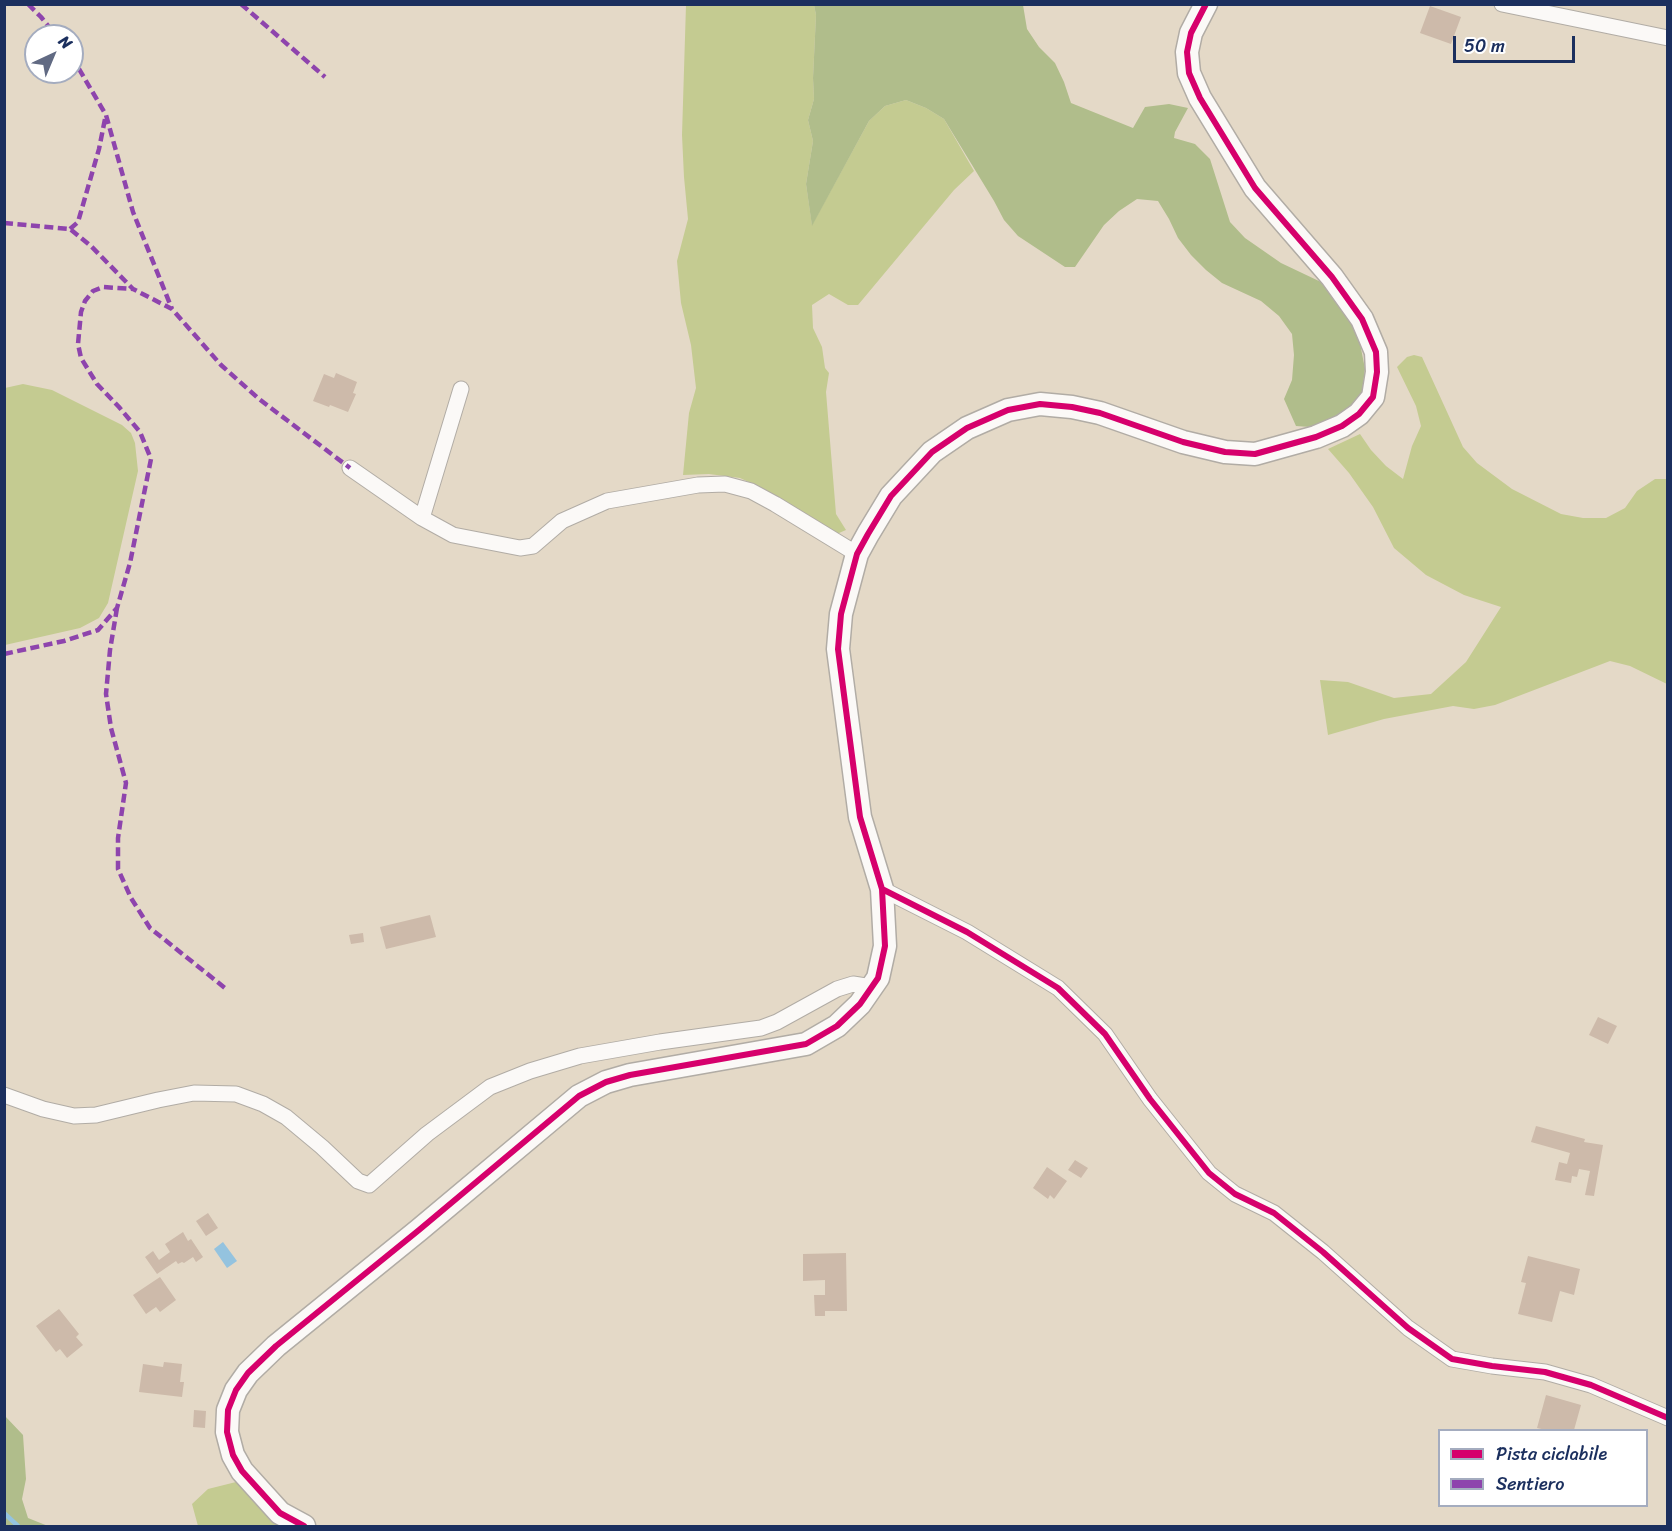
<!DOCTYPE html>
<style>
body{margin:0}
#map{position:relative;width:1672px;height:1531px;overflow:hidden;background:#e4d9c7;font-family:Sriracha,sans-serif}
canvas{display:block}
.frame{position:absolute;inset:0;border:6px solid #1b2f5e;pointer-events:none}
.legend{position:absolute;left:1438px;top:1429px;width:210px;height:78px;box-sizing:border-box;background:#fff;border:2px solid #a4acbf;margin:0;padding:8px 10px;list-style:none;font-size:18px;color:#1b2f5e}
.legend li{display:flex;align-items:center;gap:12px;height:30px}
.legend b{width:30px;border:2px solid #a4acbf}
.north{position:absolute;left:24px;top:24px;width:60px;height:60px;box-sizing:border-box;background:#fff;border:2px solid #a4acbf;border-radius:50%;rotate:44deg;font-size:16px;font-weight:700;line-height:24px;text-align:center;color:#1b2f5e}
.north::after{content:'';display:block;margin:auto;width:21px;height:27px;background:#616a83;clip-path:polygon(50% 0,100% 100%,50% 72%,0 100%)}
.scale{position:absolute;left:1453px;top:36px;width:122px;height:27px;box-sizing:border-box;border:3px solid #1b2f5e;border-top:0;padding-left:8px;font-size:18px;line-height:21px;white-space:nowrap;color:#1b2f5e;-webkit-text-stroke:4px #fff;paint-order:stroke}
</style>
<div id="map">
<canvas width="1672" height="1531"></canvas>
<div class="frame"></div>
<ul class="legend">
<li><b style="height:8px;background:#d6006c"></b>Pista ciclabile</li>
<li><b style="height:8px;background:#8e44ad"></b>Sentiero</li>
</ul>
<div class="north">N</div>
<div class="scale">50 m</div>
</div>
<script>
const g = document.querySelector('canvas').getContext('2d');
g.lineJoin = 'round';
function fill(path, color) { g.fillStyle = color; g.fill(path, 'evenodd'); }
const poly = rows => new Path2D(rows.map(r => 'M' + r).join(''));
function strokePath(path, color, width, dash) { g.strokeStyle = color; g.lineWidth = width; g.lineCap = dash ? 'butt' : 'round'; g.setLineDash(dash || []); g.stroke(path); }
fill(poly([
 [686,5,814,5,816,15,813,78,814,99,808,120,813,141,806,184,812,225,869,121,885,106,906,100,926,108,944,119,974,171,954,190,858,305,848,305,829,294,812,305,813,328,822,347,825,368,829,373,826,392,836,514,846,530,839,533,833,533,766,490,740,478,709,474,683,475,689,413,696,388,691,345,681,303,677,261,688,219,684,177,682,135],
 [1414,355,1422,357,1463,447,1477,463,1512,489,1561,514,1583,518,1606,518,1625,508,1637,491,1655,479,1667,479,1667,684,1630,666,1610,661,1495,705,1474,709,1453,706,1384,719,1328,735,1320,680,1348,682,1394,698,1431,694,1466,662,1501,607,1464,595,1426,575,1394,548,1373,507,1349,473,1328,449,1360,434,1371,450,1386,466,1403,479,1412,446,1421,426,1416,406,1397,367,1407,357],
 [23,384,52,390,122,425,131,433,135,443,138,471,108,603,99,618,80,628,5,645,5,388],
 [236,1482,275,1518,291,1526,198,1526,192,1504,208,1489]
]), '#c4cb91');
fill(poly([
 [814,5,1023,5,1027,29,1039,47,1055,63,1064,82,1071,103,1133,128,1145,107,1169,104,1188,108,1175,132,1174,138,1195,144,1210,159,1230,222,1245,238,1281,263,1321,282,1336,297,1358,333,1365,369,1362,391,1355,403,1345,412,1310,427,1296,426,1284,399,1292,380,1294,355,1292,334,1279,316,1261,301,1222,283,1206,270,1191,255,1178,238,1169,219,1158,201,1137,199,1119,211,1104,225,1075,267,1065,267,1018,236,1004,220,994,201,944,119,926,108,906,100,885,106,869,121,812,226,806,184,813,141,808,120,814,99,813,78,816,15],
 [5,1416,23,1435,26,1479,22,1499,28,1518,48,1526,5,1526]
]), '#b0bd8b');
fill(poly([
 [223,1242,237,1261,227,1268,214,1249]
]), '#94c3df');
strokePath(poly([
 [4,1513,18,1526]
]), '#94c3df', 4.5);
fill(poly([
 [1430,6,1461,17,1451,44,1420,33],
 [336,373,357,382,353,393,356,394,348,412,330,405,329,407,313,401,324,374,334,378],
 [430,915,436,937,386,949,380,927],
 [363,933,364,942,351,944,349,935],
 [1598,1017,1617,1026,1608,1044,1589,1035],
 [1536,1126,1585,1139,1584,1142,1603,1145,1594,1196,1585,1195,1590,1171,1579,1169,1577,1177,1572,1176,1571,1183,1555,1180,1559,1162,1567,1164,1570,1153,1531,1142],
 [1075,1160,1088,1168,1081,1178,1068,1170],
 [1047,1167,1067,1181,1054,1199,1050,1195,1048,1199,1033,1188],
 [208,1213,218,1228,206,1236,196,1221],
 [183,1232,188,1241,191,1239,203,1257,196,1262,193,1257,184,1263,182,1262,178,1264,176,1261,157,1274,145,1257,153,1251,159,1260,170,1252,165,1244],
 [846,1253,847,1311,825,1311,825,1316,815,1316,814,1295,825,1295,825,1280,803,1281,803,1254],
 [1528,1256,1580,1269,1574,1295,1560,1291,1552,1322,1518,1314,1526,1283,1521,1282],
 [160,1277,176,1300,160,1312,156,1307,146,1314,133,1295],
 [59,1309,79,1334,76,1337,83,1345,67,1358,60,1349,56,1352,36,1326],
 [164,1362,182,1364,180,1382,184,1382,182,1397,139,1392,143,1364,163,1367],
 [1546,1395,1581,1405,1574,1430,1546,1430,1537,1428],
 [194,1410,206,1411,205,1428,193,1427]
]), '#cdbaaa');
const street = poly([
 [1502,4,1668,38],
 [350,468,422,518,453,535,520,548,533,546,562,521,607,501,698,485,725,484,751,491,775,504,857,554],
 [422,518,461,389],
 [882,889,967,932,1058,988,1105,1034,1150,1099,1209,1173,1235,1194,1274,1213,1323,1252,1408,1328,1452,1359,1492,1366,1545,1372,1591,1385,1668,1418],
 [4,1095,43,1109,74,1116,96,1115,158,1100,194,1093,236,1094,263,1104,286,1117,322,1147,358,1181,369,1185,427,1134,490,1087,530,1071,580,1056,660,1042,761,1028,777,1022,837,989,853,984,872,987]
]);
const secondary = poly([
 [304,1526,280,1513,242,1471,233,1455,227,1432,228,1410,236,1390,248,1373,276,1346,419,1230,579,1096,606,1082,630,1075,806,1044,837,1026,860,1004,878,978,885,946,882,889,860,817,838,649,841,614,857,554,868,534,891,496,932,452,967,428,1008,410,1040,404,1072,407,1100,413,1183,442,1225,452,1255,454,1316,437,1342,426,1359,414,1373,397,1377,372,1376,352,1362,319,1332,277,1255,188,1200,98,1189,73,1187,52,1191,33,1206,4]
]);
strokePath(street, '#b1aca5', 17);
strokePath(secondary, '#b1aca5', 25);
strokePath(street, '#fbf9f7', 15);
strokePath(secondary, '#fbf9f7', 22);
strokePath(poly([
 [28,4,41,17,56,36],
 [241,4,325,77],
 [72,57,106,115,133,212,172,309],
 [4,223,70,229,91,246,133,289,172,309,221,365,259,399,350,468],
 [70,229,78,222,99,149,105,119],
 [117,608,110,650,106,694,111,728,126,783,118,838,118,869,131,898,150,928,225,988],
 [4,654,64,641,98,630,117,608,130,563,151,459,140,432,119,407,97,384,81,358,78,344,81,312,85,301,93,291,103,287,133,289]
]), '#8e44ad', 4.5, [9, 4.5]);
strokePath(poly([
 [882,889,967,932,1058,988,1105,1034,1150,1099,1209,1173,1235,1194,1274,1213,1323,1252,1408,1328,1452,1359,1492,1366,1545,1372,1591,1385,1668,1418],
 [304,1526,280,1513,242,1471,233,1455,227,1432,228,1410,236,1390,248,1373,276,1346,419,1230,579,1096,606,1082,630,1075,806,1044,837,1026,860,1004,878,978,885,946,882,889,860,817,838,649,841,614,857,554,868,534,891,496,932,452,967,428,1008,410,1040,404,1072,407,1100,413,1183,442,1225,452,1255,454,1316,437,1342,426,1359,414,1373,397,1377,372,1376,352,1362,319,1332,277,1255,188,1200,98,1189,73,1187,52,1191,33,1206,4]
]), '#d6006c', 6);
</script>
